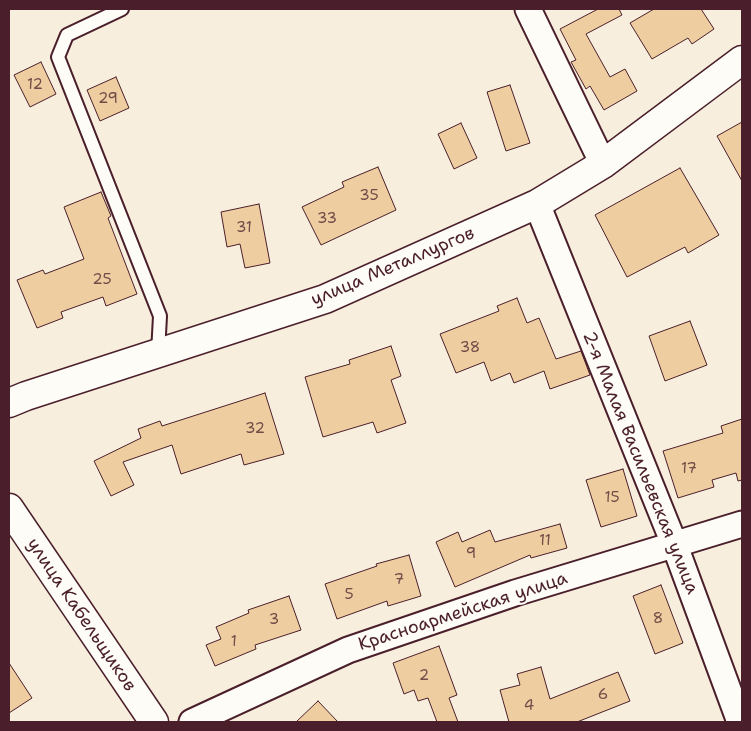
<!DOCTYPE html>
<meta charset="utf-8">
<style>
body{margin:0}
#map{position:relative;width:751px;height:731px;overflow:hidden;background:#f8eedd;font-family:"Shantell Sans",sans-serif}
canvas{display:block}
.frame{position:absolute;inset:0;border:10px solid #4a1f2b;pointer-events:none}
</style>
<div id="map">
<canvas width="751" height="731"></canvas>
<div class="frame"></div>
</div>
<script>
const g = document.querySelector('canvas').getContext('2d');
g.lineJoin = 'round';
function fill(path, color) { g.fillStyle = color; g.fill(path, 'evenodd'); }
const poly = rows => new Path2D(rows.map(r => 'M' + r).join(''));
function strokePath(path, color, width, dash) { g.strokeStyle = color; g.lineWidth = width; g.lineCap = dash ? 'butt' : 'round'; g.setLineDash(dash || []); g.stroke(path); }
function write(font, color, halo, rows, align = 'center') {
  g.font = font + ' "Shantell Sans",sans-serif'; g.lineWidth = 4; g.setLineDash([]); g.textBaseline = 'middle'; g.strokeStyle = halo; g.fillStyle = color; for (const [text, x, y, turn = 0] of rows) {
    g.save(); g.translate(x, y); g.rotate((+turn || 0) * Math.PI / 180); g.textAlign = isNaN(turn) ? turn : align; if (halo) g.strokeText(text, 0, 0); g.fillText(text, 0, 0); g.restore();
  }
}
const building = poly([
 [598,9,619,9,622,15,586,34,610,77,625,69,637,91,604,110,590,86,586,89,571,62,576,60,560,29,598,9],
 [654,9,701,9,714,29,692,44,688,38,652,59,630,23,654,9],
 [41,62,56,94,30,107,14,75,41,62],
 [116,77,129,108,100,121,87,90,116,77],
 [510,85,530,143,506,151,487,92,510,85],
 [742,122,742,181,717,136,742,122],
 [461,123,477,158,454,169,438,134,461,123],
 [378,167,396,210,321,245,302,207,344,187,342,182,378,167],
 [680,168,719,235,688,253,685,247,627,277,595,215,680,168],
 [101,192,111,216,108,218,137,294,106,306,103,297,61,312,63,318,37,328,17,280,43,270,45,274,84,259,64,207,101,192],
 [259,204,270,263,245,268,240,244,227,247,221,212,259,204],
 [517,298,527,323,539,318,556,359,581,351,590,375,550,389,544,371,514,383,510,373,491,381,484,362,456,373,440,334,499,311,497,306,517,298],
 [690,321,707,365,665,381,649,336,690,321],
 [391,346,401,376,391,380,406,423,377,433,373,422,323,437,305,377,350,364,349,360,391,346],
 [265,393,284,454,244,465,241,454,181,474,172,445,123,462,134,485,111,496,94,461,141,438,138,429,160,421,162,426,265,393],
 [742,419,742,480,738,481,736,473,712,480,714,487,678,498,663,451,723,433,721,426,742,419],
 [623,469,637,516,601,527,586,480,623,469],
 [560,524,567,548,531,558,530,555,455,587,436,542,458,532,462,542,490,530,495,542,560,524],
 [409,555,421,596,388,606,387,601,337,619,325,584,377,566,376,564,409,555],
 [661,585,683,643,655,654,633,596,661,585],
 [289,596,301,630,255,645,256,649,215,666,206,645,221,639,216,627,249,613,248,610,289,596],
 [439,646,457,695,449,698,458,722,437,722,428,698,418,701,414,690,404,694,393,663,439,646],
 [9,663,32,698,9,713,9,663],
 [541,667,550,699,618,672,630,701,577,722,509,722,500,690,520,685,517,674,541,667],
 [318,701,338,722,296,722,318,701]
]);
fill(building, '#eecea0');
strokePath(building, '#4a1f2b', 1);
const lane = poly([
 [122,9,67,35,58,57,160,316,158,353]
]);
const street = poly([
 [528,9,603,164],
 [537,204,675,546,740,722],
 [192,722,348,650,515,593,742,524]
]);
const secondary = poly([
 [9,403,26,396,325,299,537,204,603,164,742,60],
 [9,508,154,722]
]);
strokePath(lane, '#4a1f2b', 16);
strokePath(street, '#4a1f2b', 29);
strokePath(secondary, '#4a1f2b', 31);
strokePath(lane, '#fdfcf7', 12);
strokePath(street, '#fdfcf7', 25);
strokePath(secondary, '#fdfcf7', 28);
write('15px', '#734b48', null, [
 ["12",35,85],
 ["29",108,99],
 ["35",369,196],
 ["33",327,219],
 ["31",244,228],
 ["25",102,280],
 ["38",470,348],
 ["32",255,429],
 ["17",689,469],
 ["15",612,498],
 ["11",545,541],
 ["9",471,554],
 ["7",399,580],
 ["5",349,595],
 ["8",658,619],
 ["3",274,620],
 ["1",234,642],
 ["2",424,676],
 ["6",603,695],
 ["4",529,706]
]);
write('18px', '#4a1f2b', '#fdfcf7', [
 ["улица Металлургов",393,267,-23],
 ["2-я Малая Васильевская улица",640,463,68],
 ["Красноармейская улица",463,612,-18],
 ["улица Кабельщиков",81,615,56]
]);
</script>
